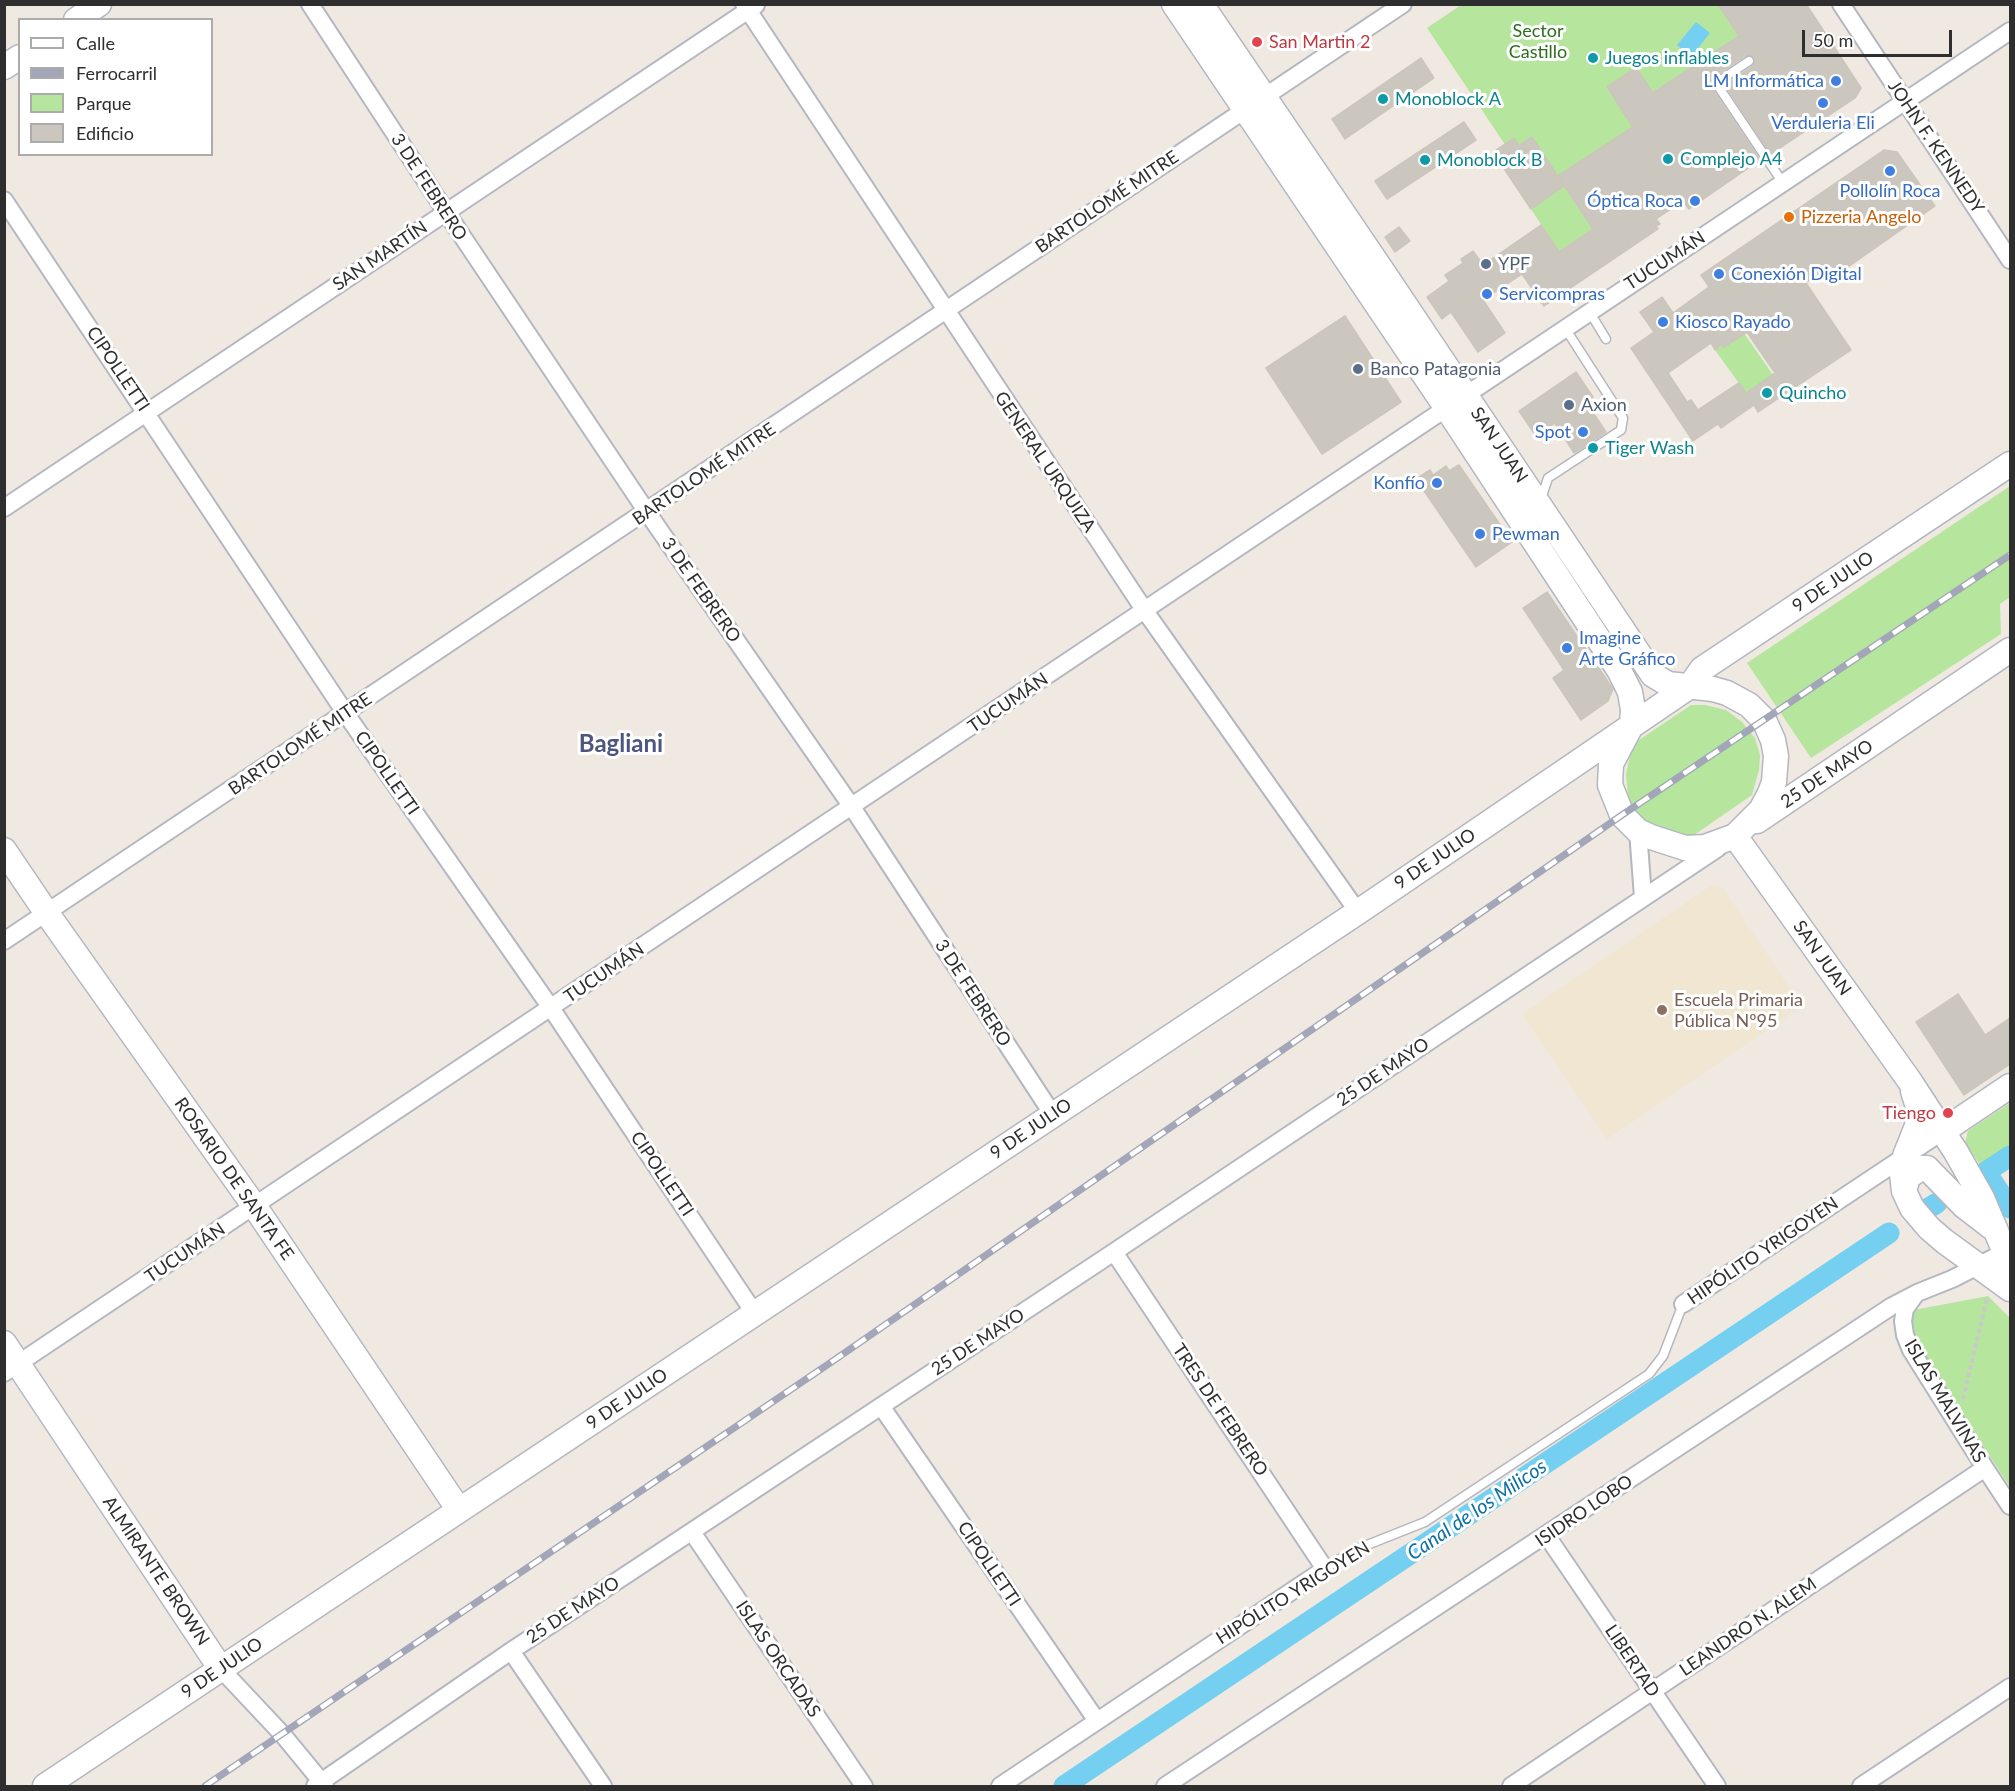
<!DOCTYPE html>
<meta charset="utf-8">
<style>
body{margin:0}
#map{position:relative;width:2015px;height:1791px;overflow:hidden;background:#efe9e1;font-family:Lato,sans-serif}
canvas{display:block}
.frame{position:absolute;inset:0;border:6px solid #2e2e2e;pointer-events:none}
.legend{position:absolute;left:18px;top:18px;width:195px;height:138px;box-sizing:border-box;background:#fff;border:2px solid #ababab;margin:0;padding:8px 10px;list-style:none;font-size:18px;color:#2e2e2e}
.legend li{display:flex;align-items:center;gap:12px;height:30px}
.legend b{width:30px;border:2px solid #ababab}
.scale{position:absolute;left:1802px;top:30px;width:150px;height:27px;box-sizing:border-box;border:3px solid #2e2e2e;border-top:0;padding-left:8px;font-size:18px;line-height:21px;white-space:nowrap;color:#2e2e2e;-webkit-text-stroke:4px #fff;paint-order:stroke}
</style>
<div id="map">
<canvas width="2015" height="1791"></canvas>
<div class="frame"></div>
<ul class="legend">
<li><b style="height:8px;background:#fff"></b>Calle</li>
<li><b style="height:8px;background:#a3a6b8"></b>Ferrocarril</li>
<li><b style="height:16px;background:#b6e59e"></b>Parque</li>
<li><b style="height:16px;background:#cbc7bf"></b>Edificio</li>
</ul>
<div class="scale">50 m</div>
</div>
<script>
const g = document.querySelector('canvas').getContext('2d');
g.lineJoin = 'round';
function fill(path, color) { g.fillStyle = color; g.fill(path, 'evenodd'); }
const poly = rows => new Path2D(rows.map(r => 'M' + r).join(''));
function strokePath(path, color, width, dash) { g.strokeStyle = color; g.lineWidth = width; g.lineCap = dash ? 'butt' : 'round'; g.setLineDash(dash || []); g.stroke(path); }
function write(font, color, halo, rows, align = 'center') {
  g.font = font + ' Lato,sans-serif'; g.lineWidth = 6; g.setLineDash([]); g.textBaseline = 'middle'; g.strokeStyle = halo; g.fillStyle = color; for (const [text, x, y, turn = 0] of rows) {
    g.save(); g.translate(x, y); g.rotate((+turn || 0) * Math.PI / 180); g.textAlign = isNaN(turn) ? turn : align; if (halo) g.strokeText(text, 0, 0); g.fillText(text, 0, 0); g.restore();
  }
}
fill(poly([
 [1712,885,1722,887,1802,1006,1607,1139,1522,1014]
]), '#f0e6d1');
fill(poly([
 [1718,4,1739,36,1675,79,1667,115,1636,69,1606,87,1633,127,1582,160,1592,176,1568,192,1593,229,1559,252,1531,209,1564,186,1532,138,1510,152,1427,28,1461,5],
 [1739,326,1773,375,1746,393,1715,350,1722,344,1725,347,1732,342],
 [2010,486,2010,597,2000,604,2001,634,1811,758,1747,663],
 [1691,705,1705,705,1726,710,1742,722,1755,738,1760,755,1759,770,1752,795,1694,835,1678,835,1645,822,1634,810,1628,796,1626,774,1631,751,1639,740],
 [2010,1103,2010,1158,2007,1154,1983,1169,1965,1143,1968,1131],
 [1988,1296,2010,1318,2010,1487,1908,1330,1914,1310]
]), '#b6e59e');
fill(poly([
 [1696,22,1710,33,1691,57,1677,45]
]), '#75cff0');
strokePath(poly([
 [1986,1172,2010,1208],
 [1978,1177,2010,1156],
 [1927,1209,1937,1203],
 [1064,1786,1889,1233]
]), '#75cff0', 21);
const building = poly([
 [1718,4,1806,4,1861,88,1855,98,1771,154,1725,85,1753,66,1755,61,1754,57,1749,55,1745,56,1712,78,1710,83,1711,87,1760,160,1689,209,1683,201,1656,219,1660,224,1656,226,1658,229,1544,306,1522,274,1483,300,1505,333,1478,352,1451,312,1442,319,1427,297,1449,281,1445,275,1463,263,1461,259,1473,251,1483,265,1541,225,1559,252,1593,229,1558,176,1633,127,1607,87,1636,68,1653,93,1739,36,1718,4],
 [1421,58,1434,78,1345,139,1332,119,1421,58],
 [1464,122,1476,140,1387,199,1375,181,1464,122],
 [1532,137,1564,186,1531,209,1493,152,1514,138,1519,146,1532,137],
 [1884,150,1897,152,1935,206,1838,274,1831,265,1806,283,1851,350,1758,412,1754,405,1721,428,1718,424,1693,441,1631,348,1654,332,1640,312,1662,297,1673,313,1709,287,1701,275,1884,150],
 [1747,332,1775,373,1746,393,1739,383,1698,410,1691,400,1687,402,1668,373,1711,343,1715,350,1722,344,1724,347,1747,332],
 [1399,227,1410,241,1395,252,1385,237,1399,227],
 [1345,316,1401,402,1322,454,1266,368,1345,316],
 [1576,372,1593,397,1586,402,1606,432,1574,453,1555,423,1536,436,1519,411,1576,372],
 [1459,465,1512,542,1476,567,1416,479,1430,470,1433,475,1446,466,1449,471,1459,465],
 [1547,592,1613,689,1608,701,1581,720,1553,678,1564,670,1523,608,1547,592],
 [1958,994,1985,1035,2010,1018,2010,1064,1964,1095,1916,1022,1958,994]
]);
fill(building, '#cbc7bf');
strokePath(building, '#cbc5ba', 1.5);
const lane = poly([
 [1749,61,1716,83,1783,183],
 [1589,311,1606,339],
 [1541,499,1548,478,1621,430,1623,418,1565,328],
 [1325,1569,1352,1551,1425,1522,1649,1374,1663,1356,1683,1304]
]);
const street = poly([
 [310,4,446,212,647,512,852,807,1053,1115],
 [744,4,1145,611,1358,912],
 [1841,4,2010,260],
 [4,200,346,714,551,1008,755,1314],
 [4,508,756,5],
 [1638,831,1643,897],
 [4,941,1403,4],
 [1915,1295,1905,1309,1903,1321,1905,1335,1911,1350,1985,1468,2010,1506],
 [1683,1304,1943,1131],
 [4,1373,2010,31],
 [881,1406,1097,1721],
 [692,1532,864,1786],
 [1547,1536,1717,1786],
 [511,1651,603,1786],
 [221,1669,283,1735,325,1786],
 [315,1786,511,1651,1114,1252,1718,848],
 [1000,1786,1325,1569,1114,1252],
 [1165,1786,1892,1306,1917,1293,1952,1279,2005,1252],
 [1511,1786,1985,1468],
 [1861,1786,2010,1687]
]);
const secondary = poly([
 [1174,4,1446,407,1619,670,1630,692,1633,710,1632,725],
 [1201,4,1381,269,1653,675,1668,684,1713,689,1727,693,1749,705,1764,720,1773,740,1776,756,1774,782,1770,793,1761,810,1735,836,1705,847,1685,848,1651,837,1638,831,1622,815,1610,785,1611,764,1629,730],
 [76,20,99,4],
 [4,67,20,57],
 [1757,821,2010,650],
 [1735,836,1909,1080,1956,1152,1982,1198,2010,1264],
 [4,850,46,912,255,1207,459,1510],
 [1913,1091,1918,1107,1917,1126,1905,1156,1902,1174,1904,1191,1912,1208,1929,1228,1944,1241,2010,1289],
 [1943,1131,2010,1086],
 [1904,1191,1908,1177,1921,1168,1927,1168,1964,1206,1994,1229],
 [4,1343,221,1669],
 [45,1786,1358,912,1690,686,1702,669,2010,464]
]);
strokePath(lane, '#b4b7c1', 11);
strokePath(street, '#b4b7c1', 20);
strokePath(secondary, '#b4b7c1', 27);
strokePath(poly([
 [1963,1399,1987,1298]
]), '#c9c9c9', 4, [4.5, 3]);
strokePath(lane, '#fff', 8);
strokePath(street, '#fff', 16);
strokePath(secondary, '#fff', 24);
const rail = poly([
 [205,1786,830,1363,1622,815,2010,555]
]);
strokePath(rail, '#a3a6b8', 7);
strokePath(rail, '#fff', 4.5, [14]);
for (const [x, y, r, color] of [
 [1257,42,6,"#e0444e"],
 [1593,58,6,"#0f9aa8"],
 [1836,81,6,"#3f7fe0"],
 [1383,99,6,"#0f9aa8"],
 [1823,103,6,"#3f7fe0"],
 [1668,159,6,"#0f9aa8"],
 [1425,160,6,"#0f9aa8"],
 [1890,171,6,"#3f7fe0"],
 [1695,201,6,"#3f7fe0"],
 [1789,217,6,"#e8710a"],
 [1486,264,6,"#5c6f8a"],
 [1719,274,6,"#3f7fe0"],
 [1487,294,6,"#3f7fe0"],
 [1663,322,6,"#3f7fe0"],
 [1358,369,6,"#5c6f8a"],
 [1767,393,6,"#0f9aa8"],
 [1569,405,6,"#5c6f8a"],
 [1583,432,6,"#3f7fe0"],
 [1593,448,6,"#0f9aa8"],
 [1437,483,6,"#3f7fe0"],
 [1480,534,6,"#3f7fe0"],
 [1567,648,6,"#3f7fe0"],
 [1662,1010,6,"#8d6e63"],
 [1948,1113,6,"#e0444e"]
]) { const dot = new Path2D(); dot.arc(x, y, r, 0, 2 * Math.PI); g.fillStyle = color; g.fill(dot); strokePath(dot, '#fff', 2); }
write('18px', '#2c6e1b', '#fff', [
 ["Sector",1538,31],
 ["Castillo",1538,52]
]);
write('18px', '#be3a42', '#fff', [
 ["San Martin 2",1269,42],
 ["Tiengo",1936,1113,"right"]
], 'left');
write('18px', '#0d838f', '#fff', [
 ["Juegos inflables",1605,58],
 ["Monoblock A",1395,99],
 ["Complejo A4",1680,159],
 ["Monoblock B",1437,160],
 ["Quincho",1779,393],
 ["Tiger Wash",1605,448]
], 'left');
write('18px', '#366cbe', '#fff', [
 ["LM Informática",1824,81,"right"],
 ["Verduleria Eli",1823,123,"center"],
 ["Pollolín Roca",1890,191,"center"],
 ["Óptica Roca",1683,201,"right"],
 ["Conexión Digital",1731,274],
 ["Servicompras",1499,294],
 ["Kiosco Rayado",1675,322],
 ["Spot",1571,432,"right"],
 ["Konfío",1425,483,"right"],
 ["Pewman",1492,534],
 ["Imagine",1579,638],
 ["Arte Gráfico",1579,659]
], 'left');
write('18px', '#2e2e2e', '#fff', [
 ["JOHN F. KENNEDY",1936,147,56],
 ["3 DE FEBRERO",429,187,57],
 ["BARTOLOMÉ MITRE",1107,202,-34],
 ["SAN MARTÍN",380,256,-34],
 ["TUCUMÁN",1665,261,-33],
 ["CIPOLLETTI",118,369,56],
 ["SAN JUAN",1499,445,56],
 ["GENERAL URQUIZA",1045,462,56],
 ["BARTOLOMÉ MITRE",704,474,-34],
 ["9 DE JULIO",1833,582,-34],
 ["3 DE FEBRERO",701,590,55],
 ["TUCUMÁN",1008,703,-34],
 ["BARTOLOMÉ MITRE",300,744,-34],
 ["CIPOLLETTI",387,773,55],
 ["25 DE MAYO",1827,774,-34],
 ["9 DE JULIO",1435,859,-34],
 ["SAN JUAN",1822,958,55],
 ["TUCUMÁN",604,973,-34],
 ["3 DE FEBRERO",973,993,57],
 ["25 DE MAYO",1383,1072,-34],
 ["9 DE JULIO",1031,1129,-34],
 ["CIPOLLETTI",662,1174,56],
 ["ROSARIO DE SANTA FE",234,1179,55],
 ["HIPÓLITO YRIGOYEN",1763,1251,-34],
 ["TUCUMÁN",185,1253,-34],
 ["25 DE MAYO",978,1342,-33],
 ["9 DE JULIO",627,1399,-34],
 ["ISLAS MALVINAS",1945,1401,59],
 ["TRES DE FEBRERO",1220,1410,56],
 ["ISIDRO LOBO",1584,1511,-34],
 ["CIPOLLETTI",989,1564,56],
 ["ALMIRANTE BROWN",156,1571,56],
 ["HIPÓLITO YRIGOYEN",1293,1593,-32],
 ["25 DE MAYO",573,1610,-33],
 ["LEANDRO N. ALEM",1748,1627,-34],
 ["ISLAS ORCADAS",778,1659,56],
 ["LIBERTAD",1632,1661,56],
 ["9 DE JULIO",222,1668,-34]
]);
write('18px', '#c56008', '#fff', [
 ["Pizzeria Angelo",1801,217]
], 'left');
write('18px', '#4e5e75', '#fff', [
 ["YPF",1498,264],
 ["Banco Patagonia",1370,369],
 ["Axion",1581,405]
], 'left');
write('18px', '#785e54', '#fff', [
 ["Escuela Primaria",1674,1000],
 ["Pública Nº95",1674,1021]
], 'left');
write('italic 20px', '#0d6fa3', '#fff', [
 ["Canal de los Milicos",1477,1510,-34]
]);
write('bold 24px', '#4d5680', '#fff', [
 ["Bagliani",621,744]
]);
</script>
